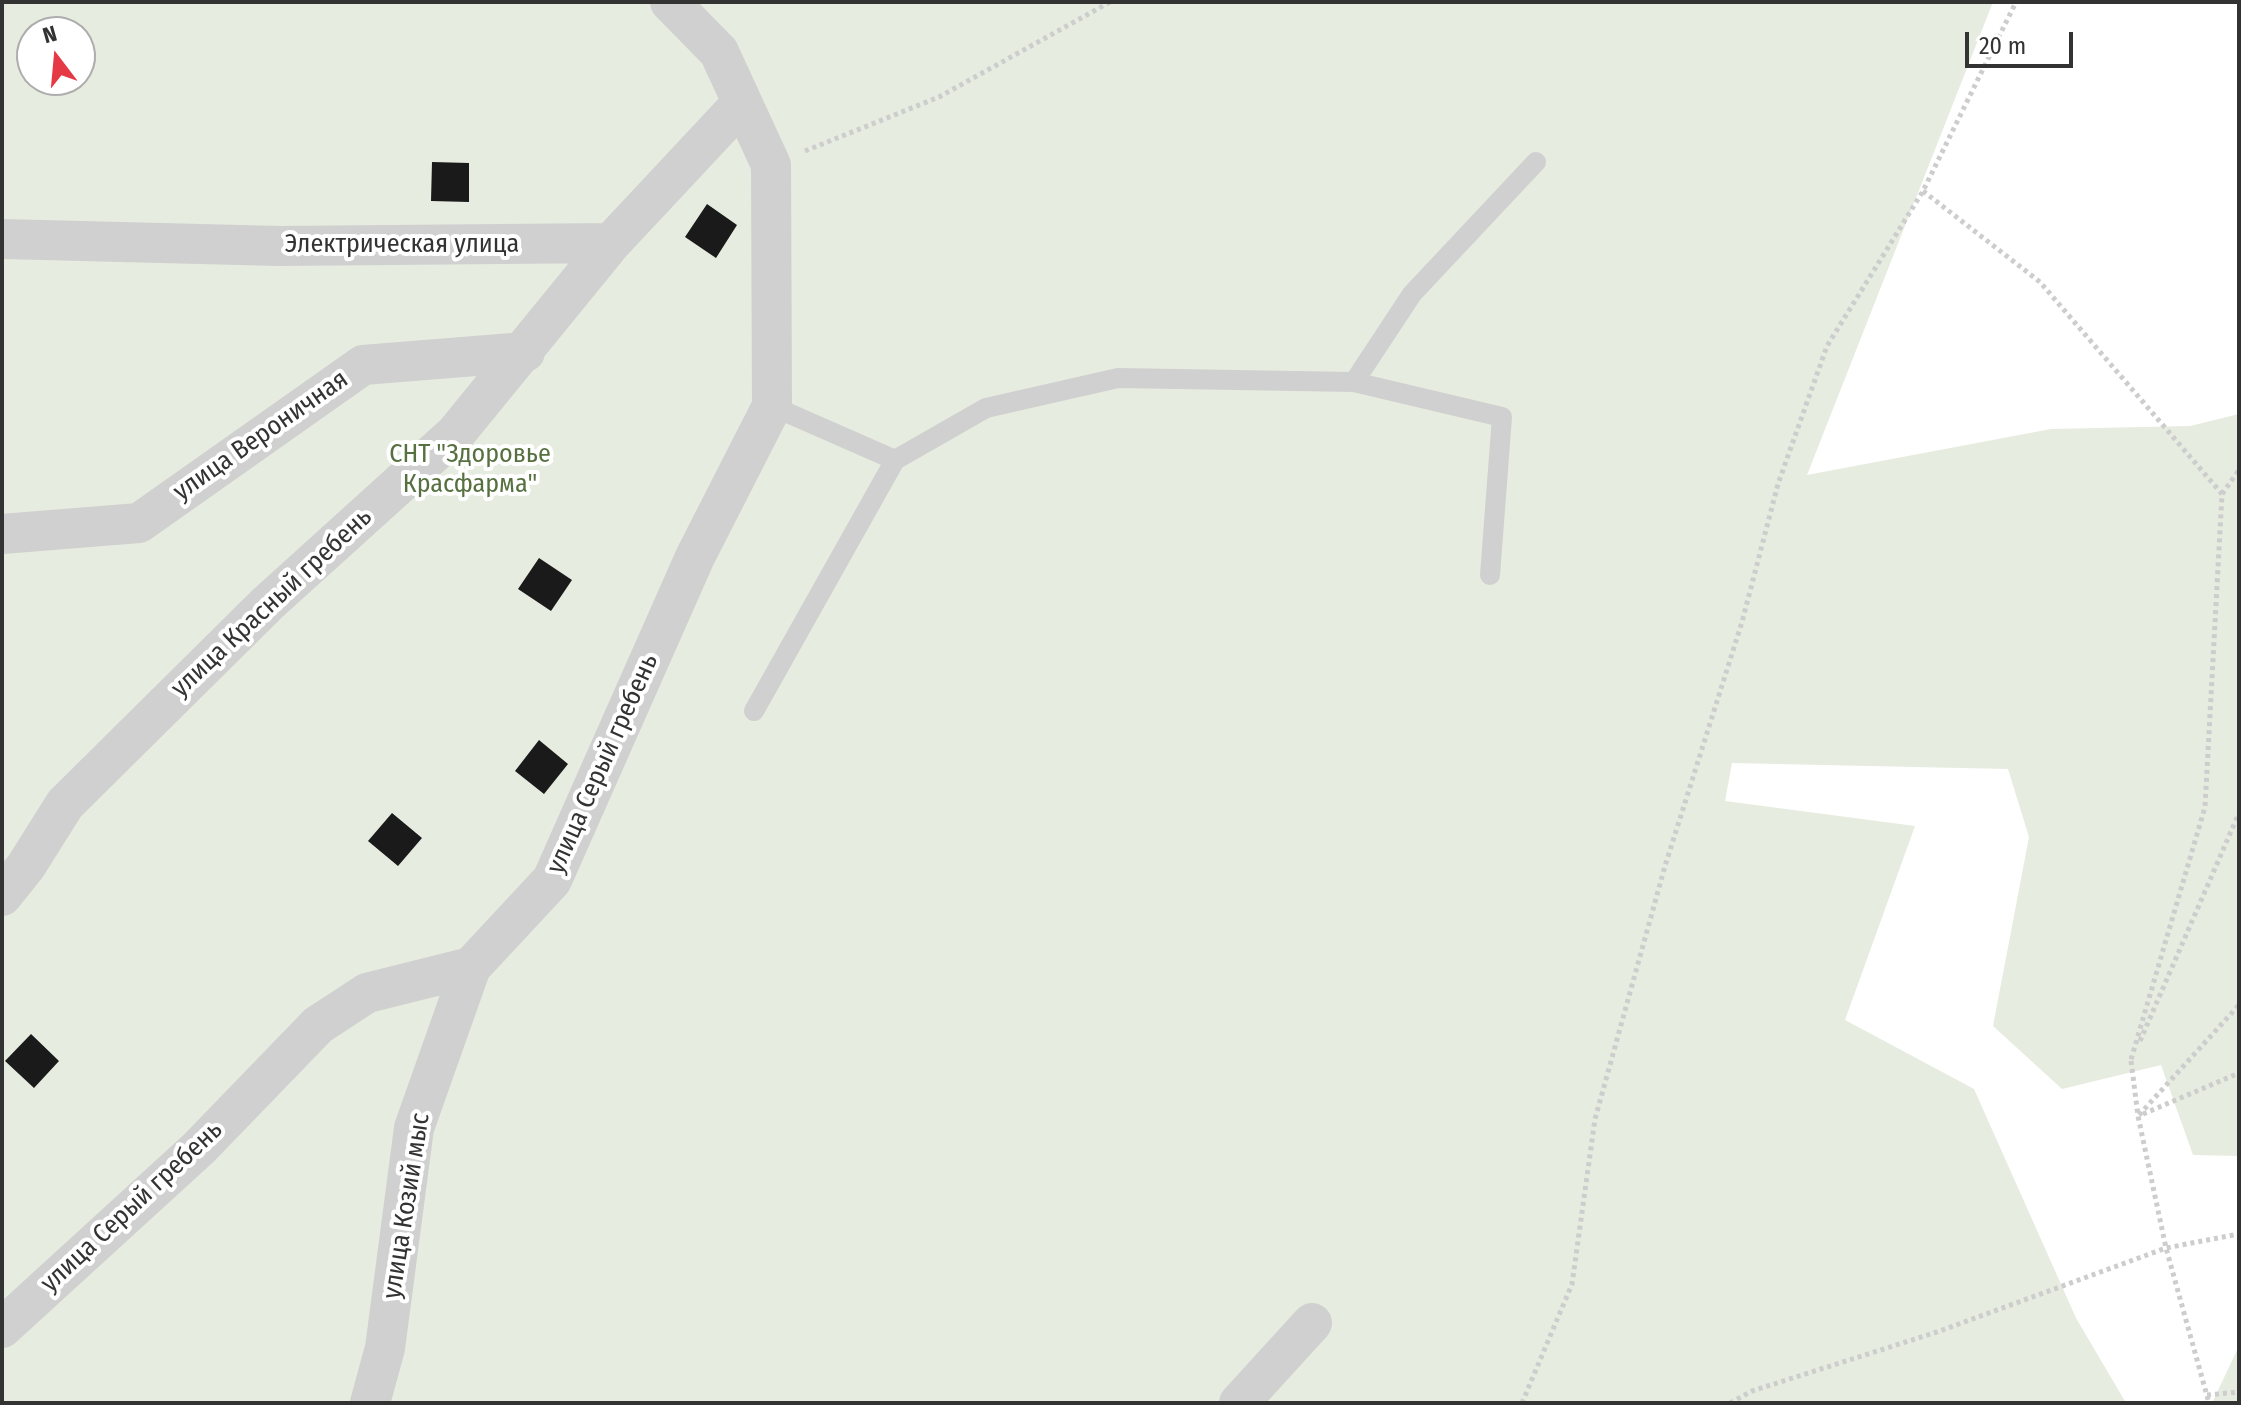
<!DOCTYPE html>
<meta charset="utf-8">
<style>
body{margin:0}
#map{position:relative;width:2241px;height:1405px;overflow:hidden;background:#fff;font-family:"Fira Sans Condensed",sans-serif}
canvas{display:block}
.frame{position:absolute;inset:0;border:4px solid #333;pointer-events:none}
.north{position:absolute;left:16px;top:16px;width:80px;height:80px;box-sizing:border-box;background:#fff;border:2px solid #adadad;border-radius:50%;rotate:344deg;font-size:22px;font-weight:700;line-height:32px;text-align:center;color:#333}
.north::after{content:'';display:block;margin:auto;width:28px;height:36px;background:#e63946;clip-path:polygon(50% 0,100% 100%,50% 72%,0 100%)}
.scale{position:absolute;left:1965px;top:32px;width:108px;height:36px;box-sizing:border-box;border:4px solid #333;border-top:0;padding-left:10px;font-size:24px;line-height:28px;white-space:nowrap;color:#333;-webkit-text-stroke:6px #fff;paint-order:stroke}
</style>
<div id="map">
<canvas width="2241" height="1405"></canvas>
<div class="frame"></div>
<div class="north">N</div>
<div class="scale">20 m</div>
</div>
<script>
const g = document.querySelector('canvas').getContext('2d');
g.lineJoin = 'round';
function fill(path, color) { g.fillStyle = color; g.fill(path, 'evenodd'); }
const poly = rows => new Path2D(rows.map(r => 'M' + r).join(''));
function strokePath(path, color, width, dash) { g.strokeStyle = color; g.lineWidth = width; g.lineCap = dash ? 'butt' : 'round'; g.setLineDash(dash || []); g.stroke(path); }
function write(font, color, halo, rows, align = 'center') {
  g.font = font + ' "Fira Sans Condensed",sans-serif'; g.lineWidth = 8; g.setLineDash([]); g.textBaseline = 'middle'; g.strokeStyle = halo; g.fillStyle = color; for (const [text, x, y, turn = 0] of rows) {
    g.save(); g.translate(x, y); g.rotate((+turn || 0) * Math.PI / 180); g.textAlign = isNaN(turn) ? turn : align; if (halo) g.strokeText(text, 0, 0); g.fillText(text, 0, 0); g.restore();
  }
}
fill(poly([
 [2,2,1993,2,1807,475,2051,429,2190,426,2239,414,2239,1156,2193,1155,2161,1065,2062,1089,1993,1026,2029,837,2008,769,1732,763,1725,801,1915,826,1845,1020,1974,1089,2076,1318,2126,1403,2,1403],
 [32,32,80,32,80,80,32,80],
 [2239,1346,2239,1403,2212,1403]
]), '#e6ecdf');
fill(poly([
 [432,162,469,163,469,202,431,201],
 [707,204,737,225,716,258,685,237],
 [539,558,572,580,551,611,518,589],
 [539,740,568,764,544,794,515,771],
 [392,813,422,838,398,866,368,841],
 [31,1034,59,1061,34,1088,5,1061]
]), '#1a1a1a');
strokePath(poly([
 [805,151,939,97,1110,2],
 [1923,191,2040,282,2222,494,2205,807,2130,1063],
 [2222,494,2239,470],
 [2140,1041,2239,813],
 [2131,1061,2138,1116,2166,1248,2209,1403],
 [2143,1114,2239,1073],
 [2139,1115,2239,1005],
 [2207,1395,2239,1392],
 [1522,1403,1572,1284,1595,1119,1665,866,1742,622,1778,484,1827,346,1923,191,2016,2],
 [1730,1403,1752,1391,1937,1332,2166,1248,2239,1234]
]), '#cdcdcd', 5, [4, 4]);
strokePath(poly([
 [1354,382,1412,294,1536,162],
 [772,406,895,460],
 [754,711,895,460,986,408,1118,378,1354,382,1502,417,1490,575]
]), '#d0d0d0', 20);
strokePath(poly([
 [2,239,280,246,611,243,742,103],
 [2,534,139,523,363,365,525,352],
 [2,896,26,866,65,804,267,604,456,433,611,243],
 [2,1328,199,1148,318,1025,367,993,471,967,552,880,695,557,772,406,771,165,719,52,670,2],
 [370,1403,385,1348,414,1128,471,967],
 [1239,1403,1312,1323]
]), '#d0d0d0', 40);
write('26px', '#333', '#fff', [
 ["Электрическая улица",402,245],
 ["улица Вероничная",261,436,-35],
 ["улица Красный гребень",272,603,-43],
 ["улица Серый гребень",603,764,-66],
 ["улица Козий мыс",407,1206,-81],
 ["улица Серый гребень",132,1207,-43]
]);
write('26px', '#56703f', '#fff', [
 ["СНТ \"Здоровье",470,455],
 ["Красфарма\"",470,485]
]);
</script>
